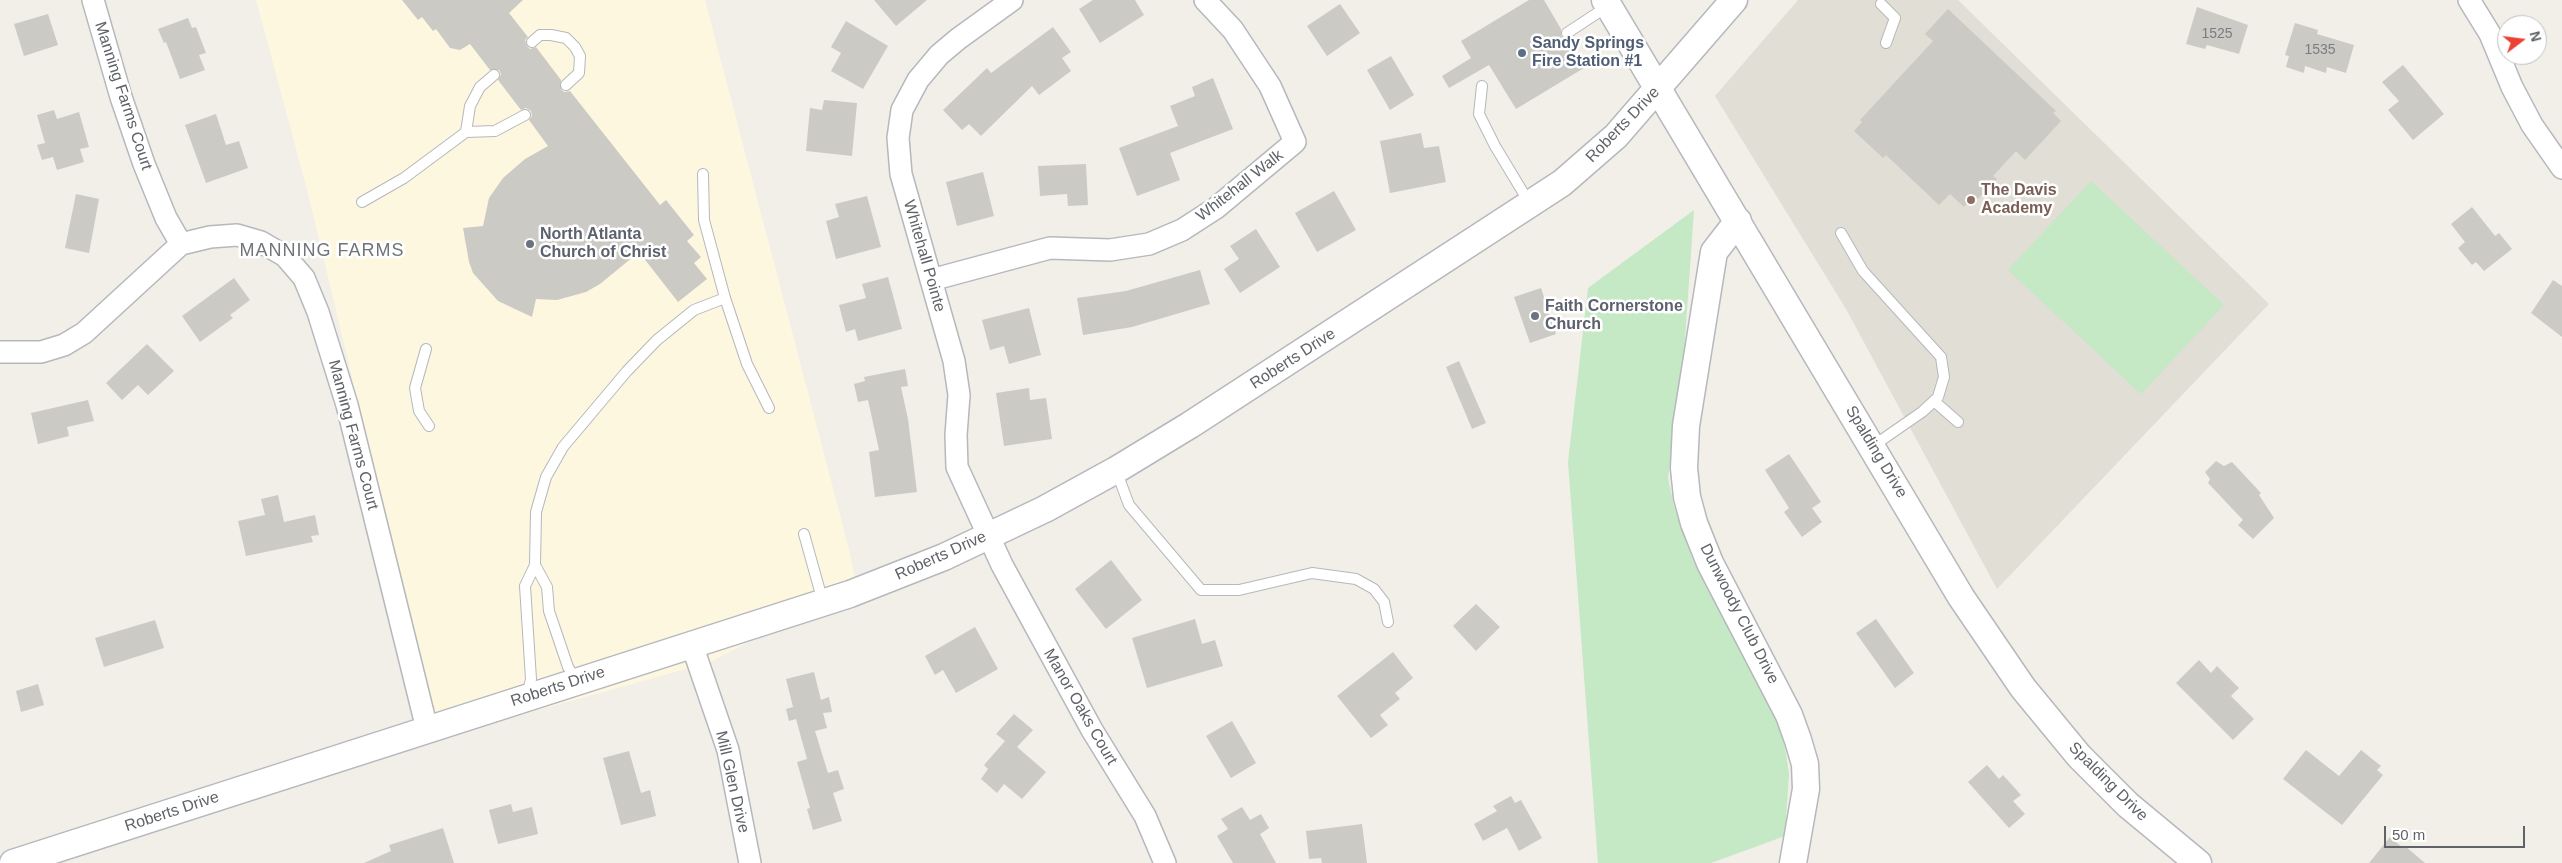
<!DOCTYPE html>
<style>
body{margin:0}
#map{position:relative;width:2562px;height:863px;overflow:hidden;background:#f1efe8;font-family:Helvetica,sans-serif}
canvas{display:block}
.north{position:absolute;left:2497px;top:15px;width:50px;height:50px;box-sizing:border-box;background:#fff;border:1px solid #bfc1c3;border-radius:50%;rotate:75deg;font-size:14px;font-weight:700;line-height:20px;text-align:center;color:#5f6368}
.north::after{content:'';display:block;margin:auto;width:18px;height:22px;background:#ea4335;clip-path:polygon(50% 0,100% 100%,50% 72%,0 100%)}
.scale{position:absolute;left:2384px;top:826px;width:141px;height:22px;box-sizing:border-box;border:2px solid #5f6368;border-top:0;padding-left:6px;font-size:15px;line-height:18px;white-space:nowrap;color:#5f6368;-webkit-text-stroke:4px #fff;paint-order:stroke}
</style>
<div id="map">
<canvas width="2562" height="863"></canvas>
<div class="north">N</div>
<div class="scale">50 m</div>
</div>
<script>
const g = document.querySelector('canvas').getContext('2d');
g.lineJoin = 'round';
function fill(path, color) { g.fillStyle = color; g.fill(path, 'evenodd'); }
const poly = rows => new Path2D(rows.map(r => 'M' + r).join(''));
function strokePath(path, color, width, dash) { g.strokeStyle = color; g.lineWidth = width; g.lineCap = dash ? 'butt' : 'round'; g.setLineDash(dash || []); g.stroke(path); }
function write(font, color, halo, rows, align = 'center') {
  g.font = font + ' Helvetica,sans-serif'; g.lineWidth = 5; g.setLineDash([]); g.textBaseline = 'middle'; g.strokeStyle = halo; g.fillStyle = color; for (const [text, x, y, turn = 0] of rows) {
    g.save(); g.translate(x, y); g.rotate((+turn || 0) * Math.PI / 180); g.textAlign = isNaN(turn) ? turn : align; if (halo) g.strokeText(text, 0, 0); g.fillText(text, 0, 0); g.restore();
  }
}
fill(poly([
 [256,0,705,0,850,553,856,584,711,662,438,738,308,193]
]), '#fef7e0');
fill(poly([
 [1798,0,1958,0,2269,304,1997,589,1846,309,1715,96]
]), '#e1ded6');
fill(poly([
 [2091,181,2224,305,2141,394,2008,270],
 [1694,210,1683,368,1668,478,1674,506,1693,561,1769,697,1784,740,1789,774,1785,836,1711,863,1598,863,1568,462,1588,288]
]), '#c5e8c5');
fill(poly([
 [402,0,523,0,509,13,528,37,525,40,527,46,530,49,536,47,561,80,561,89,564,92,570,91,660,205,666,200,694,235,687,241,701,257,694,263,707,279,678,302,639,252,600,284,586,292,557,300,536,299,532,317,498,301,473,273,469,262,463,228,483,226,489,198,503,178,525,159,548,146,529,120,532,116,531,111,526,108,521,110,498,80,501,74,499,70,490,70,470,44,460,50,450,48,436,29,433,31,422,17,418,20],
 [874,0,927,0,896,26],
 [1093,0,1135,0,1144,15,1100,43,1079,9],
 [1529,0,1544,0,1561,29,1561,36,1568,40,1584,68,1516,109,1489,65,1449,88,1442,76,1471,58,1461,41],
 [1340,4,1360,33,1327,56,1307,26],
 [2197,7,2248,25,2239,54,2207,45,2205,49,2186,44],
 [1948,9,2056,111,2053,113,2061,121,2025,160,2016,151,1993,176,1997,179,1978,199,1975,195,1964,207,1950,194,1939,205,1886,155,1883,158,1854,131,1862,122,1860,120,1933,41,1925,34],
 [48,14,58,45,24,56,14,24],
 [188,18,192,28,196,27,206,53,199,55,205,70,180,79,166,42,164,43,158,29],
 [846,21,888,46,863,89,831,71,841,53,831,47],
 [2295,23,2318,30,2317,34,2354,45,2346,73,2327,67,2326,73,2305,66,2304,73,2286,67,2289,56,2285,55],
 [1053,27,1071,52,1062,58,1071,71,1039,95,1032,86,981,136,969,124,962,130,943,110,987,68,991,73],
 [1391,56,1414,95,1390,110,1367,70],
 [2403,65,2444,114,2413,140,2388,110,2399,101,2382,82],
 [1213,78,1233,129,1170,153,1180,180,1137,196,1119,148,1178,126,1170,106,1195,96,1192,87],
 [824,100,857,103,852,156,806,151,810,108,822,110],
 [54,110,57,119,79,112,89,147,80,149,84,162,57,170,53,157,42,160,37,145,45,143,37,115],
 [216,114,226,145,239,141,248,168,206,183,185,125],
 [1421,133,1424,148,1439,146,1446,182,1390,193,1380,141],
 [1086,164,1088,205,1068,206,1067,194,1040,196,1038,166],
 [983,172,994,216,957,226,946,182],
 [1334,191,1356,230,1317,252,1295,213],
 [76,194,99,199,89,253,65,248],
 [867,196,881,247,836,259,826,221,839,217,835,204],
 [2472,207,2495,236,2499,233,2512,249,2484,271,2476,262,2472,265,2458,248,2465,242,2451,224],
 [1256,229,1280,267,1240,293,1224,269,1239,259,1230,246],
 [1200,270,1210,304,1132,327,1083,335,1077,298,1126,291],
 [888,277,902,329,858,341,855,329,846,332,839,305,866,298,862,284],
 [234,278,250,300,230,315,233,318,200,342,182,316],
 [2553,280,2562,286,2562,337,2531,313],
 [1541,288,1556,334,1530,343,1514,297],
 [1029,308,1041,355,1009,364,1004,346,990,350,982,320],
 [147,344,174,371,148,395,138,385,122,400,106,383],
 [1459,361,1486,423,1472,429,1446,367],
 [905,369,908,386,901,387,908,419,917,492,875,497,869,452,879,450,868,400,858,402,854,384,865,381,864,377],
 [1029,388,1030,400,1046,398,1052,439,1004,446,996,393],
 [88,400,94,421,67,427,69,436,38,444,31,413],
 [1789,454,1821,502,1812,508,1822,522,1802,537,1784,512,1789,508,1765,470],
 [2216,461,2224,466,2232,462,2261,493,2259,495,2274,518,2253,539,2238,525,2243,520,2208,483,2210,479,2205,472],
 [278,495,284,522,315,515,319,535,311,536,313,542,246,556,238,521,265,515,261,499],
 [1111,560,1142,600,1106,629,1075,589],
 [1476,604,1500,627,1476,651,1453,626],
 [1195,619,1202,644,1215,640,1223,666,1147,688,1132,638],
 [1876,619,1914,673,1895,688,1856,633],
 [155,620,164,648,104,667,95,638],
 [975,627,998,669,956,693,943,670,935,675,925,656],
 [1393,652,1413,678,1395,693,1400,699,1380,715,1388,725,1371,738,1337,696],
 [2199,660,2211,673,2217,666,2239,688,2231,696,2254,719,2233,740,2176,683],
 [814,672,821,700,829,697,832,712,823,713,827,728,815,731,828,773,838,770,844,789,833,793,842,821,813,830,807,809,810,808,797,762,807,759,796,719,789,721,786,709,793,707,786,679],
 [38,684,44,705,21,712,16,691],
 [1014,714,1033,730,1017,747,1046,772,1022,799,1004,784,997,793,981,779,988,769,984,765,1005,741,996,734],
 [1232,721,1256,763,1231,778,1206,736],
 [2306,750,2339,776,2361,750,2381,766,2377,770,2383,775,2342,825,2283,779],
 [629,751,641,793,650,790,656,816,621,825,603,758],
 [1987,765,1999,779,2003,775,2021,795,2013,801,2025,814,2009,828,1968,782],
 [1511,796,1515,803,1521,800,1542,838,1519,851,1507,828,1483,841,1474,824,1497,811,1493,806],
 [511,804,513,812,532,807,538,834,498,844,489,810],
 [1242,807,1250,820,1261,814,1269,828,1260,834,1276,863,1233,863,1217,836,1228,829,1221,819],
 [1362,824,1367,863,1322,863,1321,858,1309,859,1306,831],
 [443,828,454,863,364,863,391,851,389,845],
 [2390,837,2403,848,2405,846,2425,863,2369,863]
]), '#cccac5');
const service = poly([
 [1881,4,1895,18,1886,43],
 [1567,33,1608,6],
 [532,42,540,35,551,35,566,38,575,47,580,56,579,73,566,85],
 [1482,86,1479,114,1495,146,1530,204],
 [466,132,470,106,480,87,494,75],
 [703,174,704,220,725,298,747,364,769,408],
 [362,202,404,178,466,132,495,131,525,115],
 [1841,233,1863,271,1941,357,1944,377,1938,397,1934,401,1922,412,1873,446],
 [426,349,415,388,419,411,429,426],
 [1934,401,1958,422],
 [1116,470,1129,505,1201,590,1239,590,1312,573,1356,579,1374,589,1384,602,1388,622],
 [804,534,823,602],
 [535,565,547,587,549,611,568,667,576,680],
 [527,696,531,679,525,586,535,565,536,512,546,477,563,447,627,371,657,340,694,310,725,298]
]);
const minor = poly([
 [1012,0,958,39,939,55,918,80,902,110,898,138,901,174,954,361,959,395,956,435,957,467,1002,565,1092,730,1145,816,1165,863],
 [2469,0,2490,34,2512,87,2532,125,2562,168],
 [181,244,210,237,237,235,261,242,285,256,304,278,318,312,347,405,427,729],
 [931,280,1050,248,1110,250,1149,244,1182,230,1216,208,1295,142,1270,86,1233,30,1205,0],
 [0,352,41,352,64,345,84,333,181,244,166,218,144,164,121,97,93,0],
 [692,645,728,750,750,863]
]);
const tertiary = poly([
 [1605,0,1961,597,2023,688,2079,756,2128,805,2198,863],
 [1738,221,1714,252,1686,426,1684,468,1687,497,1694,523,1710,563,1789,715,1798,740,1805,764,1806,789,1793,863],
 [13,863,850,594,944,557,1045,509,1116,470,1190,425,1562,183,1616,136,1734,0]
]);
strokePath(service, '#b5b8bc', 12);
strokePath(minor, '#b5b8bc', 24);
strokePath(tertiary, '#b5b8bc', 29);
strokePath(service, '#fff', 10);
strokePath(minor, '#fff', 21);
strokePath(tertiary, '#fff', 26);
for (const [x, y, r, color] of [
 [1522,53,5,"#5c6f8a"],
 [1971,200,5,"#8d6e63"],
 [530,244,5,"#6b7280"],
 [1535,316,5,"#6b7280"]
]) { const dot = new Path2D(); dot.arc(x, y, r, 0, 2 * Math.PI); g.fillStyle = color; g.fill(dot); strokePath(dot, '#fff', 2); }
write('14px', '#7a7d7f', null, [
 ["1525",2217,34],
 ["1535",2320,50]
]);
write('bold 16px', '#4e5e75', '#fff', [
 ["Sandy Springs",1532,44],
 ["Fire Station #1",1532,62]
], 'left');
write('16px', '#5f6368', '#fff', [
 ["Manning Farms Court",123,96,72],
 ["Roberts Drive",1623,125,-46],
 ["Whitehall Walk",1240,186,-38],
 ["Whitehall Pointe",924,256,74],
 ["Roberts Drive",1293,359,-33],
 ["Manning Farms Court",353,435,75],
 ["Spalding Drive",1876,452,59],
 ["Roberts Drive",941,556,-24],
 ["Dunwoody Club Drive",1739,614,63],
 ["Roberts Drive",558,687,-18],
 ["Manor Oaks Court",1080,707,60],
 ["Mill Glen Drive",732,782,77],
 ["Spalding Drive",2108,782,45],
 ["Roberts Drive",172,812,-18]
]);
write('bold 16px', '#785e54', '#fff', [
 ["The Davis",1981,191],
 ["Academy",1981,209]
], 'left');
write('bold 16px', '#5b616d', '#fff', [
 ["North Atlanta",540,235],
 ["Church of Christ",540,253],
 ["Faith Cornerstone",1545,307],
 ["Church",1545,325]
], 'left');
g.letterSpacing = '1px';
write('18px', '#70757a', '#fff', [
 ["MANNING FARMS",322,251]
]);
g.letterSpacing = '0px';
</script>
